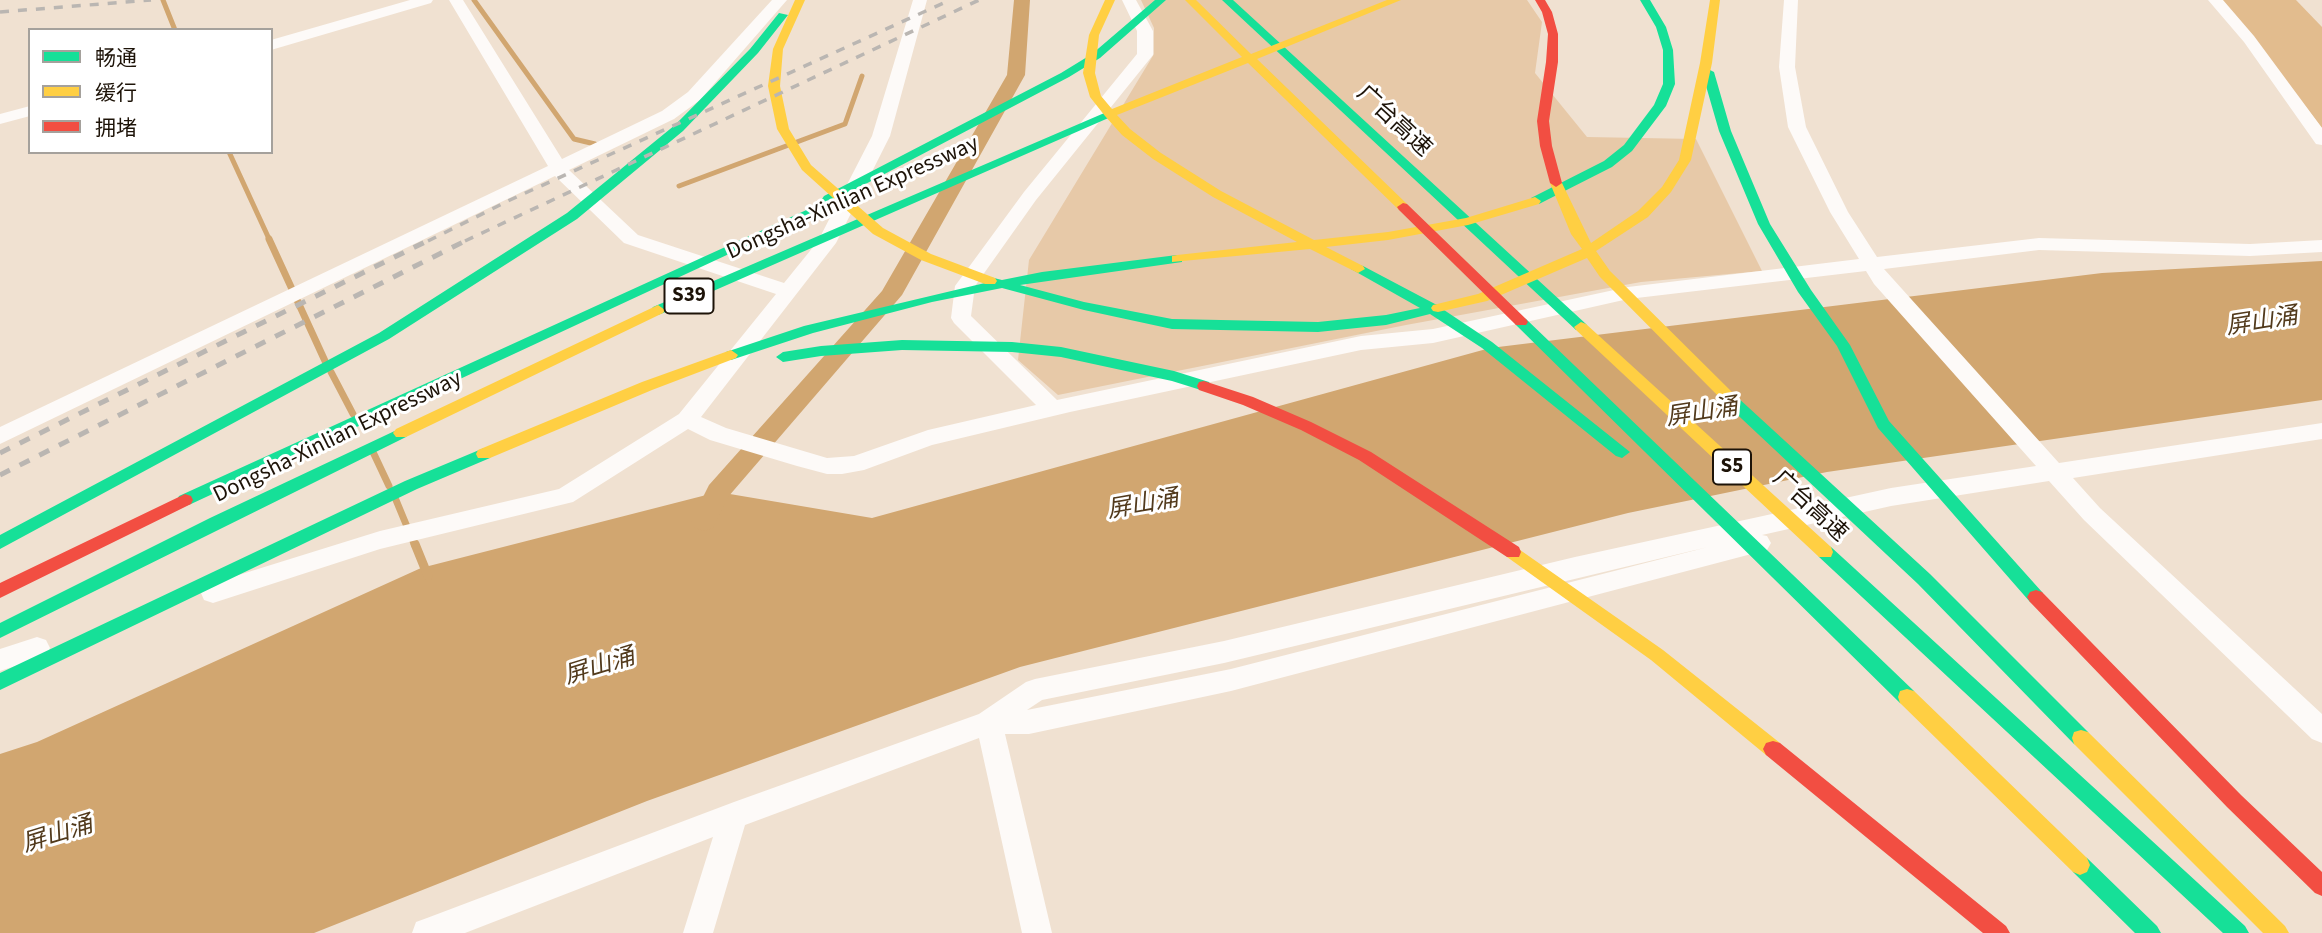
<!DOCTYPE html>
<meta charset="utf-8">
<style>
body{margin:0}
#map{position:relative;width:2322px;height:933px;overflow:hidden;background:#f0e1d1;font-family:"Source Sans 3","Noto Sans SC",sans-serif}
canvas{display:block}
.legend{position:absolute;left:28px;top:28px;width:245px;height:126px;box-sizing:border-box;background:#fff;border:2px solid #a5a19c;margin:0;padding:9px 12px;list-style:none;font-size:21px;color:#1d1308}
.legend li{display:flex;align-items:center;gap:14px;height:35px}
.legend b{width:35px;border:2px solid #a5a19c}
</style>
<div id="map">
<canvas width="2322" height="933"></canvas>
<ul class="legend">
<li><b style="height:9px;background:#16e098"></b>畅通</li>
<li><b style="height:9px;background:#ffcf43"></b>缓行</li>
<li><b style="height:9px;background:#f24e42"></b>拥堵</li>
</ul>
</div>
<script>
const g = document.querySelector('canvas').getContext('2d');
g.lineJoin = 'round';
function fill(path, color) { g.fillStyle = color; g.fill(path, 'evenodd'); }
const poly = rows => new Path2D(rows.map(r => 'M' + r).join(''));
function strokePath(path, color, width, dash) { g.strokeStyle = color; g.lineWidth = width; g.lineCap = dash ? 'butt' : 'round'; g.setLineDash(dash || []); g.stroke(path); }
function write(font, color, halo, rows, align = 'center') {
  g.font = font + ' "Source Sans 3","Noto Sans SC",sans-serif'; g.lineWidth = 6; g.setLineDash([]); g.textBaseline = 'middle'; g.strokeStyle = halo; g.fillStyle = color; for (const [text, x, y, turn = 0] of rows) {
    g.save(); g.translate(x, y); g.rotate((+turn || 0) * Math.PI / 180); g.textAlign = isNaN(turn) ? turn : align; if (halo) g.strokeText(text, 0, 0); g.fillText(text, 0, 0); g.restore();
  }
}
fill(poly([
 [1141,0,1527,0,1542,22,1535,73,1587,137,1696,139,1762,271,1641,282,1406,325,1058,395,1018,360,1029,260,1154,54,1154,28]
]), '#e7c9a8');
fill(poly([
 [2222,0,2296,0,2322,27,2322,128]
]), '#e2bc8e');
fill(poly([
 [2322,261,2322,400,1827,472,1628,513,1020,667,647,801,314,933,0,933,0,754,37,742,421,568,718,492,872,518,1490,348,2102,273]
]), '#d1a670');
strokePath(poly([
 [163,0,175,30],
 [474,0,574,139,595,144],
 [229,152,270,241],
 [679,186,845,124,862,76]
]), '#d1a670', 5);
strokePath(poly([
 [269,239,325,361],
 [331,372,353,414],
 [373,452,389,486],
 [396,500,415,546]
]), '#d1a670', 7);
strokePath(poly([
 [415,544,428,576]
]), '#d1a670', 9);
fill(poly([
 [1014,0,1030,0,1025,75,902,295,728,497,713,528,704,531,695,528,691,521,709,485,882,291,1007,75,1014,0]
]), '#d1a670');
fill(poly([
 [410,0,433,0,431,3,271,50,271,40,410,0],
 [449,0,463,0,562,159,662,111,688,92,772,0,787,0,700,100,674,119,569,170,638,235,784,283,818,241,872,136,913,0,927,0,890,136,836,243,701,417,726,428,827,458,854,456,928,430,1036,405,954,323,951,318,955,286,1024,192,1137,54,1137,31,1122,0,1136,0,1153,31,1153,55,1036,200,975,286,971,316,1057,400,1361,336,1433,329,1628,287,1859,259,1830,212,1788,127,1779,67,1784,0,1798,0,1795,67,1806,127,1848,212,1877,257,2039,238,2250,244,2322,240,2322,252,2250,256,2039,250,1884,269,2059,463,2322,423,2322,439,2073,478,2100,508,2322,714,2322,743,2312,739,2084,520,2049,481,1891,506,1762,535,1767,536,1771,543,1767,550,1759,552,1231,691,1029,734,1005,734,1052,933,1022,933,979,738,745,825,713,933,683,933,713,837,465,933,412,933,416,922,427,918,734,802,979,714,1026,682,1035,679,1224,641,1575,557,1891,488,2036,466,1874,284,1866,271,1628,299,1433,343,1361,350,1070,412,932,445,864,470,842,474,827,474,797,466,710,440,688,429,573,502,380,549,213,603,204,600,201,593,204,586,213,583,380,531,559,489,679,414,776,294,624,243,555,176,0,444,0,427,548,166,449,0],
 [1708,547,1231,669,1027,710,1042,700,1224,663,1708,547],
 [2208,0,2223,0,2254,36,2322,128,2322,145,2316,144,2244,42,2208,0],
 [30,106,30,116,0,124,0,114,30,106],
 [37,637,46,640,50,648,46,656,0,671,0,649,37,637]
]), '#fdfaf8');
fill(poly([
 [1155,0,1166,0,1100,58,1069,77,856,189,862,193,860,196,772,234,191,504,185,506,179,504,177,500,179,496,824,202,822,199,824,196,1061,73,1092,54,1155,0],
 [1222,0,1233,0,1586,324,1588,327,1586,330,1576,330,1222,0],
 [1640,0,1650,0,1666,27,1673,50,1675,84,1666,106,1632,151,1612,167,1539,204,1531,204,1531,198,1604,161,1624,145,1654,105,1663,84,1663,50,1656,27,1640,0],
 [779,13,788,15,758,53,683,131,577,219,389,339,0,549,0,535,379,333,567,213,675,125,750,49,779,13],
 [1708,69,1714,72,1731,131,1770,224,1811,290,1850,345,1889,421,2042,592,2045,597,2042,602,2036,604,2030,602,1878,428,1837,346,1798,292,1758,224,1719,131,1702,72,1708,69],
 [1109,111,1115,114,1113,116,663,313,658,315,651,310,653,307,1109,111],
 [1177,255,1182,256,1182,262,1020,285,1084,302,1172,319,1318,322,1386,315,1420,308,1351,269,1358,265,1363,266,1435,304,1443,305,1444,310,1492,342,1630,452,1622,458,1616,456,1482,348,1430,314,1386,325,1318,332,1172,329,1084,310,1002,288,932,302,813,333,731,360,724,355,726,352,804,326,985,283,985,278,990,277,1002,280,1042,272,1177,255],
 [1521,317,1526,319,1914,691,1916,697,1914,703,1907,705,1900,703,1516,325,1514,322,1521,317],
 [902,340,1012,342,1061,347,1174,371,1209,382,1211,386,1204,391,1172,381,1061,357,1012,352,902,350,821,356,783,362,776,357,783,352,821,346,902,340],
 [1731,395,1736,396,1930,574,2088,732,2090,738,2088,744,2081,746,2074,744,1918,584,1726,404,1724,400,1726,396,1731,395],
 [401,428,409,433,406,437,0,638,0,623,210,518,401,428],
 [484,448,492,454,490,458,417,489,0,690,0,673,405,481,484,448],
 [1825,545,1831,547,2245,926,2249,933,2223,933,1819,557,1817,552,1819,547,1825,545],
 [2080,855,2087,858,2157,926,2161,933,2135,933,2073,872,2070,865,2073,858,2080,855]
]), '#16e098');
fill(poly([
 [795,0,805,0,783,49,780,86,789,129,811,165,883,228,931,254,995,278,997,281,995,284,985,284,921,260,873,234,802,170,777,129,768,86,773,49,795,0],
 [1105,0,1115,0,1099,35,1095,73,1101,96,1112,109,1242,57,1185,0,1196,0,1251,54,1387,0,1401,0,1257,59,1407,204,1407,210,1399,210,1248,63,1117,115,1130,129,1161,153,1221,191,1314,240,1388,232,1466,218,1535,197,1541,201,1539,204,1468,225,1388,240,1326,247,1363,266,1365,269,1358,273,1310,249,1172,262,1172,256,1177,255,1297,242,1213,197,1153,159,1122,135,1105,116,1090,97,1083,73,1089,35,1105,0],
 [1710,0,1720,0,1712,63,1691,160,1671,192,1648,217,1596,251,1610,271,1736,396,1738,400,1736,404,1726,404,1600,277,1587,258,1487,301,1438,312,1433,311,1431,308,1433,305,1478,294,1582,249,1571,234,1550,183,1552,180,1556,179,1562,183,1591,243,1638,211,1662,187,1679,160,1700,63,1710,0],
 [658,305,665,310,663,313,406,437,396,437,393,433,396,429,658,305],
 [1581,322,1586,324,1831,547,1833,552,1831,557,1819,557,1576,330,1574,327,1581,322],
 [731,350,738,355,736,358,652,390,490,458,478,458,476,454,478,450,642,382,731,350],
 [1513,545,1663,650,1780,743,1783,749,1780,755,1773,757,1766,755,1651,660,1507,557,1505,552,1507,547,1513,545],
 [1907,689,1914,691,2087,858,2090,865,2087,872,2080,875,2073,872,1900,703,1898,697,1900,691,1907,689],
 [2081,730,2088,732,2285,926,2289,933,2263,933,2074,744,2072,738,2074,732,2081,730]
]), '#ffcf43');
fill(poly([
 [1535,0,1545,0,1552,12,1558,34,1558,62,1549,121,1552,146,1562,183,1556,187,1550,183,1540,146,1537,121,1546,62,1548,34,1542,12,1535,0],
 [1403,203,1407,204,1526,319,1528,322,1526,325,1516,325,1399,210,1397,207,1403,203],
 [1204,381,1253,397,1311,422,1371,452,1519,547,1521,552,1519,557,1507,557,1359,460,1301,430,1243,405,1199,390,1197,386,1199,382,1204,381],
 [185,494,191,496,193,500,191,504,0,598,0,583,185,494],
 [2036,590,2042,592,2241,795,2322,872,2322,896,2315,893,2227,807,2030,602,2027,597,2030,592,2036,590],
 [1773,741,1780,743,2006,926,2010,933,1983,933,1766,755,1763,749,1766,743,1773,741]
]), '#f24e42');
strokePath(poly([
 [0,12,151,0],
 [428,241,510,200,950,0],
 [465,241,979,0]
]), '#bab6b2', 3.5, [9, 9]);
strokePath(poly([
 [0,453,431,239],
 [0,475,469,239]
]), '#bab6b2', 5, [11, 11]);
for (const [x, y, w] of [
 [689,296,49],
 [1732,467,38]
]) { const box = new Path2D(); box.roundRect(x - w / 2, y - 17.5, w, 35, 5); g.fillStyle = '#fff'; g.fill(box); strokePath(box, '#1d1308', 2); }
write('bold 21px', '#1d1308', null, [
 ["S39",689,296],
 ["S5",1732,467]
]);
write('23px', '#1d1308', '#fff', [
 ["广台高速",1393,122,43],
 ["Dongsha-Xinlian Expressway",853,199,-24],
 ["Dongsha-Xinlian Expressway",338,438,-26],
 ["广台高速",1809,507,43]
]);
write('italic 24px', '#523a1c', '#fff', [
 ["屏山涌",2262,323,-9],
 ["屏山涌",1702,414,-9],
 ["屏山涌",1143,506,-10],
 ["屏山涌",600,668,-17],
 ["屏山涌",58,836,-17]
]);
</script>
